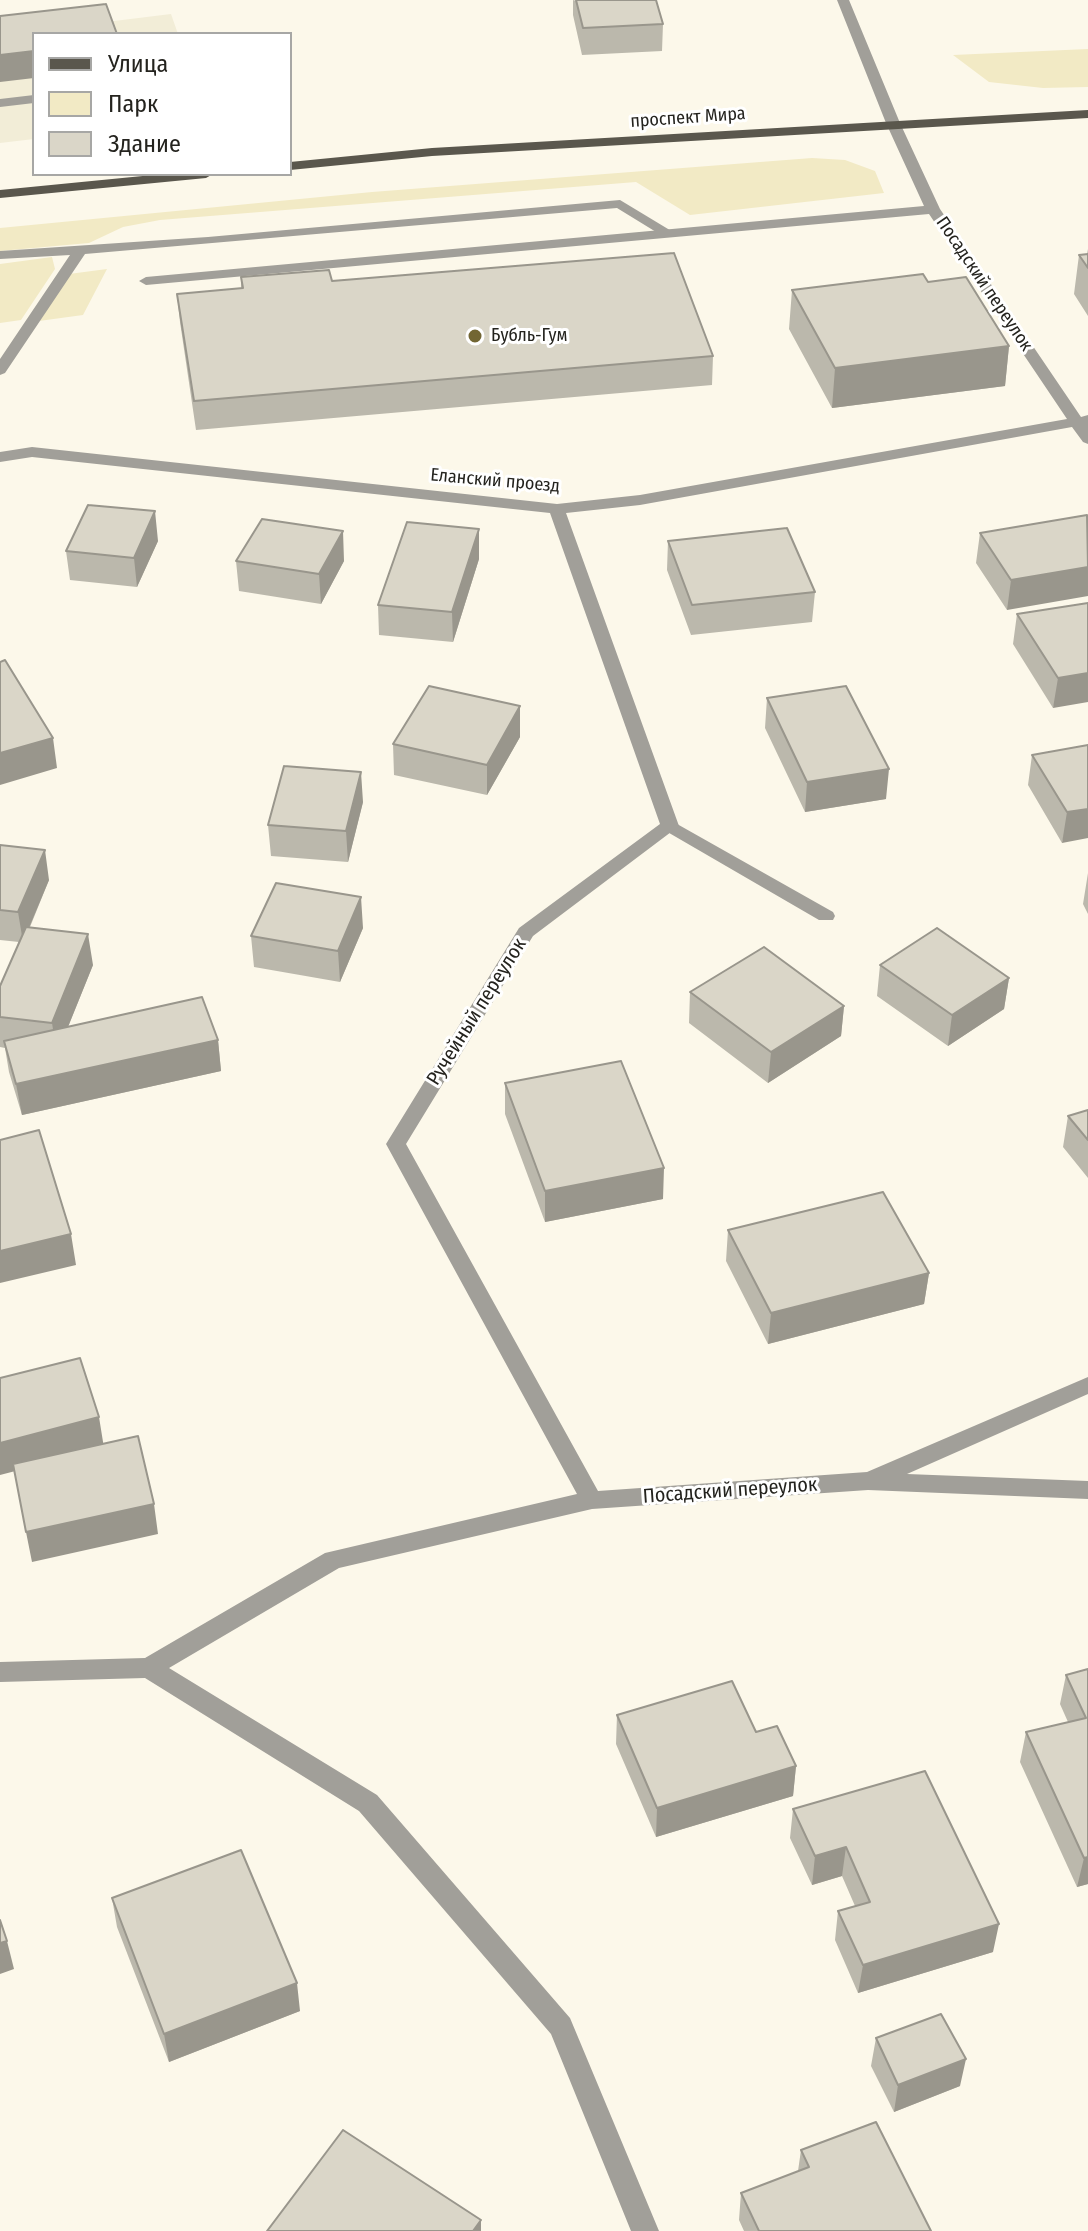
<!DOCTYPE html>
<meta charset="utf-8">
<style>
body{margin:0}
#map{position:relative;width:1088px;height:2231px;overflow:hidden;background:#fcf8ea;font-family:"Fira Sans Condensed",sans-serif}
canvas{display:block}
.legend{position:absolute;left:32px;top:32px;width:260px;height:144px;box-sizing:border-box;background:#fff;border:2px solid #a7a7a5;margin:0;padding:10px 14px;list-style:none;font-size:24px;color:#24231e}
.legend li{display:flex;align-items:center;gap:16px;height:40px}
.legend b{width:40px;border:2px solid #a7a7a5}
</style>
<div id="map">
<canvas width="1088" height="2231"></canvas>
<ul class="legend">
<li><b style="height:10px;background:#5a574d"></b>Улица</li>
<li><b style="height:22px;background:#f2eac5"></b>Парк</li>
<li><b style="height:22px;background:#dad6c8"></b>Здание</li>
</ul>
</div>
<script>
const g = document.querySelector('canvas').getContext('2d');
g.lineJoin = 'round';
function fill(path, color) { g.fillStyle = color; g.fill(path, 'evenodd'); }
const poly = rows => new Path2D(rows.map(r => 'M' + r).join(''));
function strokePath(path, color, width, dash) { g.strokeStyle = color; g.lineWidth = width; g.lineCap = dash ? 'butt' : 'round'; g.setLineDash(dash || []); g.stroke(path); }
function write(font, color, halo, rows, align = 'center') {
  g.font = font + ' "Fira Sans Condensed",sans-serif'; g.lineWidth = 6; g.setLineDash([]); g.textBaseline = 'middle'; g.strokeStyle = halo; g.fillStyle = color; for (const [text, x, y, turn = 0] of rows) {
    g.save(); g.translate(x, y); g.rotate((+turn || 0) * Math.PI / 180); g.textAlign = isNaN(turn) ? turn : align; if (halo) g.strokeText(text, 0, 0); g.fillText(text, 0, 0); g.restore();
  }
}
fill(poly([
 [171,14,178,34,34,34,34,139,0,143,0,35]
]), '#f2edd7');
fill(poly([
 [1088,49,1088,87,1043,88,989,82,953,55],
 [812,158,845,160,875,171,884,193,690,215,636,182,160,220,123,227,89,243,0,251,0,228,372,192],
 [52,257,55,269,21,320,0,323,0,264],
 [107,269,83,315,39,321,69,274]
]), '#f2eac5');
fill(poly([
 [34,95,34,103,0,107,0,99,34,95],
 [620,200,673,232,666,236,661,235,617,208,85,254,5,373,0,375,0,359,70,255,0,259,0,251,208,237,620,200],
 [670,820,833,912,835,916,833,920,819,920,664,830,661,826,670,820]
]), '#a19f99');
fill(poly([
 [837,0,849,0,900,123,940,209,1081,417,1088,415,1088,444,1083,442,1072,427,640,505,566,513,679,826,533,936,406,1144,598,1491,867,1472,1088,1377,1088,1394,907,1474,1088,1481,1088,1499,868,1490,592,1509,339,1568,169,1668,377,1795,570,2018,659,2231,631,2231,551,2034,359,1811,145,1678,0,1682,0,1662,145,1658,325,1553,577,1494,386,1144,519,928,660,824,550,513,32,457,0,462,0,452,32,447,557,504,640,495,1067,419,929,214,146,285,139,281,146,277,924,206,886,123,837,0]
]), '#a19f99');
fill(poly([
 [1088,110,1088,118,432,156,290,170,290,162,432,148,1088,110],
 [163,174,213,174,206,178,0,198,0,190,163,174]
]), '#5a574d');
fill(poly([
 [573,0,663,24,662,51,582,55,573,15],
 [1088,249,1088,316,1074,294,1079,255,1087,254],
 [241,277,332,281,713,356,712,385,196,430,180,322,177,294,241,288],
 [928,282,1009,346,1005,386,832,408,789,329,792,290],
 [1088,516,1007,610,976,563,980,533],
 [479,529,479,559,453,642,379,635,378,605],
 [158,541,137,587,70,580,66,551],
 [668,541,815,592,812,622,691,635,667,570],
 [236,561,344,561,321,604,239,591],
 [1088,603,1053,708,1013,644,1017,614],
 [767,698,886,799,805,812,765,728],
 [520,706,520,737,487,795,394,775,393,744],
 [1088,745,1062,843,1028,785,1032,755],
 [363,802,348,862,271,856,268,825],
 [0,845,49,880,30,927,93,965,68,1027,218,1040,221,1071,22,1115,9,1072,5,1048,0,1047,0,986,19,942,0,940],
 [1088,873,1088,914,1083,904],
 [363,928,340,982,254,967,251,936],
 [880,965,1009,978,1004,1009,948,1046,877,996],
 [690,992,844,1006,841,1036,768,1083,689,1023],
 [505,1083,663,1199,545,1222,505,1114],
 [1088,1110,1088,1178,1063,1147,1068,1116],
 [728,1230,929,1273,924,1304,768,1344,726,1261],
 [1088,1669,1088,1884,1077,1887,1020,1762,1026,1732,1068,1722,1060,1704,1066,1675],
 [617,1715,796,1766,793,1796,656,1837,616,1744],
 [793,1809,993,1952,858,1993,835,1940,838,1911,855,1906,842,1876,812,1885,790,1838],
 [112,1898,300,2011,169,2062,117,1927],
 [876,2038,960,2086,894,2112,871,2066],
 [801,2150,931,2231,744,2231,739,2220,741,2193,798,2171]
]), '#bbb8ac');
fill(poly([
 [34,51,34,78,0,82,0,55],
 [1009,346,1005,386,832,408,835,368],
 [155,511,158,541,137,587,134,558],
 [479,529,479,559,453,642,452,612],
 [343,531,344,561,321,604,319,574],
 [1088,567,1088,596,1007,610,1011,580],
 [1088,673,1088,702,1053,708,1058,678],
 [520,706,520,737,487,795,487,765],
 [53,738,57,768,0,785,0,753],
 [889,769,886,799,805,812,807,782],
 [361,772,363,802,348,862,346,831],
 [1088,809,1088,838,1062,843,1067,812],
 [45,850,49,880,23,942,18,912],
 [361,897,363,928,340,982,338,951],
 [88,934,93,965,57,1054,52,1023],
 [1009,978,1004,1009,948,1046,952,1015],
 [844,1006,841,1036,768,1083,771,1052],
 [218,1040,221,1071,22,1115,16,1084],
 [664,1168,663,1199,545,1222,545,1191],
 [71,1234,76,1265,0,1283,0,1251],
 [929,1273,924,1304,768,1344,771,1313],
 [99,1417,104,1448,0,1475,0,1443],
 [154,1504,158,1534,32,1562,26,1532],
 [796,1766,793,1796,656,1837,657,1808],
 [846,1847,842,1876,812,1885,815,1856],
 [1088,1857,1088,1884,1077,1887,1084,1858],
 [999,1924,993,1952,858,1993,863,1965],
 [7,1941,14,1969,0,1974,0,1943],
 [297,1983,300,2011,169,2062,164,2034],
 [966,2059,960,2086,894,2112,898,2085],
 [481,2220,481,2231,473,2231]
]), '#99968c');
const building = poly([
 [576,0,656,0,663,24,583,28,576,0],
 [106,4,117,34,34,34,34,51,0,55,0,16,106,4],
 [674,253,713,356,194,401,177,294,243,288,241,277,329,270,332,281,674,253],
 [1088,254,1088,268,1079,255,1088,254],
 [923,274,928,282,966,277,1009,346,835,368,792,290,923,274],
 [88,505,155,511,134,558,66,551,88,505],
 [1087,515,1088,567,1011,580,980,533,1087,515],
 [262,519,343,531,319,574,236,561,262,519],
 [407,522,479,529,452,612,378,605,407,522],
 [787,528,815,592,692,605,668,541,787,528],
 [1088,603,1088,673,1058,678,1017,614,1088,603],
 [5,660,53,738,0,753,0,662,5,660],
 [429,686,520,706,487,765,393,744,429,686],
 [846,686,889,769,807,782,767,698,846,686],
 [1088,745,1088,809,1067,812,1032,755,1088,745],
 [284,766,361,772,346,831,268,825,284,766],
 [0,845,45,850,18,912,0,910,0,845],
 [276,883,361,897,338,951,251,936,276,883],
 [26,927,88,934,52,1023,0,1017,0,986,26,927],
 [937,928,1009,978,952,1015,880,965,937,928],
 [764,947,844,1006,771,1052,690,992,764,947],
 [202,997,218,1040,16,1084,4,1041,202,997],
 [621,1061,664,1168,545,1191,505,1083,621,1061],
 [1088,1110,1088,1140,1068,1116,1088,1110],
 [39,1130,71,1234,0,1251,0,1140,39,1130],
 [883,1192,929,1273,771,1313,728,1230,883,1192],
 [80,1358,99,1417,0,1443,0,1378,80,1358],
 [138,1436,154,1504,26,1532,13,1464,138,1436],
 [1088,1669,1088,1857,1084,1858,1026,1732,1086,1718,1066,1675,1088,1669],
 [732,1681,756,1732,777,1726,796,1766,657,1808,617,1715,732,1681],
 [925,1771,999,1924,863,1965,838,1911,870,1902,846,1847,815,1856,793,1809,925,1771],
 [241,1850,297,1983,164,2034,112,1898,241,1850],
 [0,1920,7,1941,0,1943,0,1920],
 [941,2014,966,2059,898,2085,876,2038,941,2014],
 [876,2122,931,2231,759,2231,741,2193,809,2167,801,2150,876,2122],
 [343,2130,481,2220,473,2231,267,2231,343,2130]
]);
fill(building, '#dad6c8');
strokePath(building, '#99968c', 2);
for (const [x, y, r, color] of [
 [475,336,8,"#726633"]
]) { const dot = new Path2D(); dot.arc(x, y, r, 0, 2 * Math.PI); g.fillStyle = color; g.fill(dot); strokePath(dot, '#fff', 3); }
write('18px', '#24231e', '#fff', [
 ["проспект Мира",688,118,-4],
 ["Посадский переулок",984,284,56],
 ["Еланский проезд",495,481,5]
]);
write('18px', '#24231e', '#fff', [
 ["Бубль-Гум",491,336]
], 'left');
write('20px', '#24231e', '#fff', [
 ["Ручейный переулок",477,1012,-58],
 ["Посадский переулок",730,1491,-4]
]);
</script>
